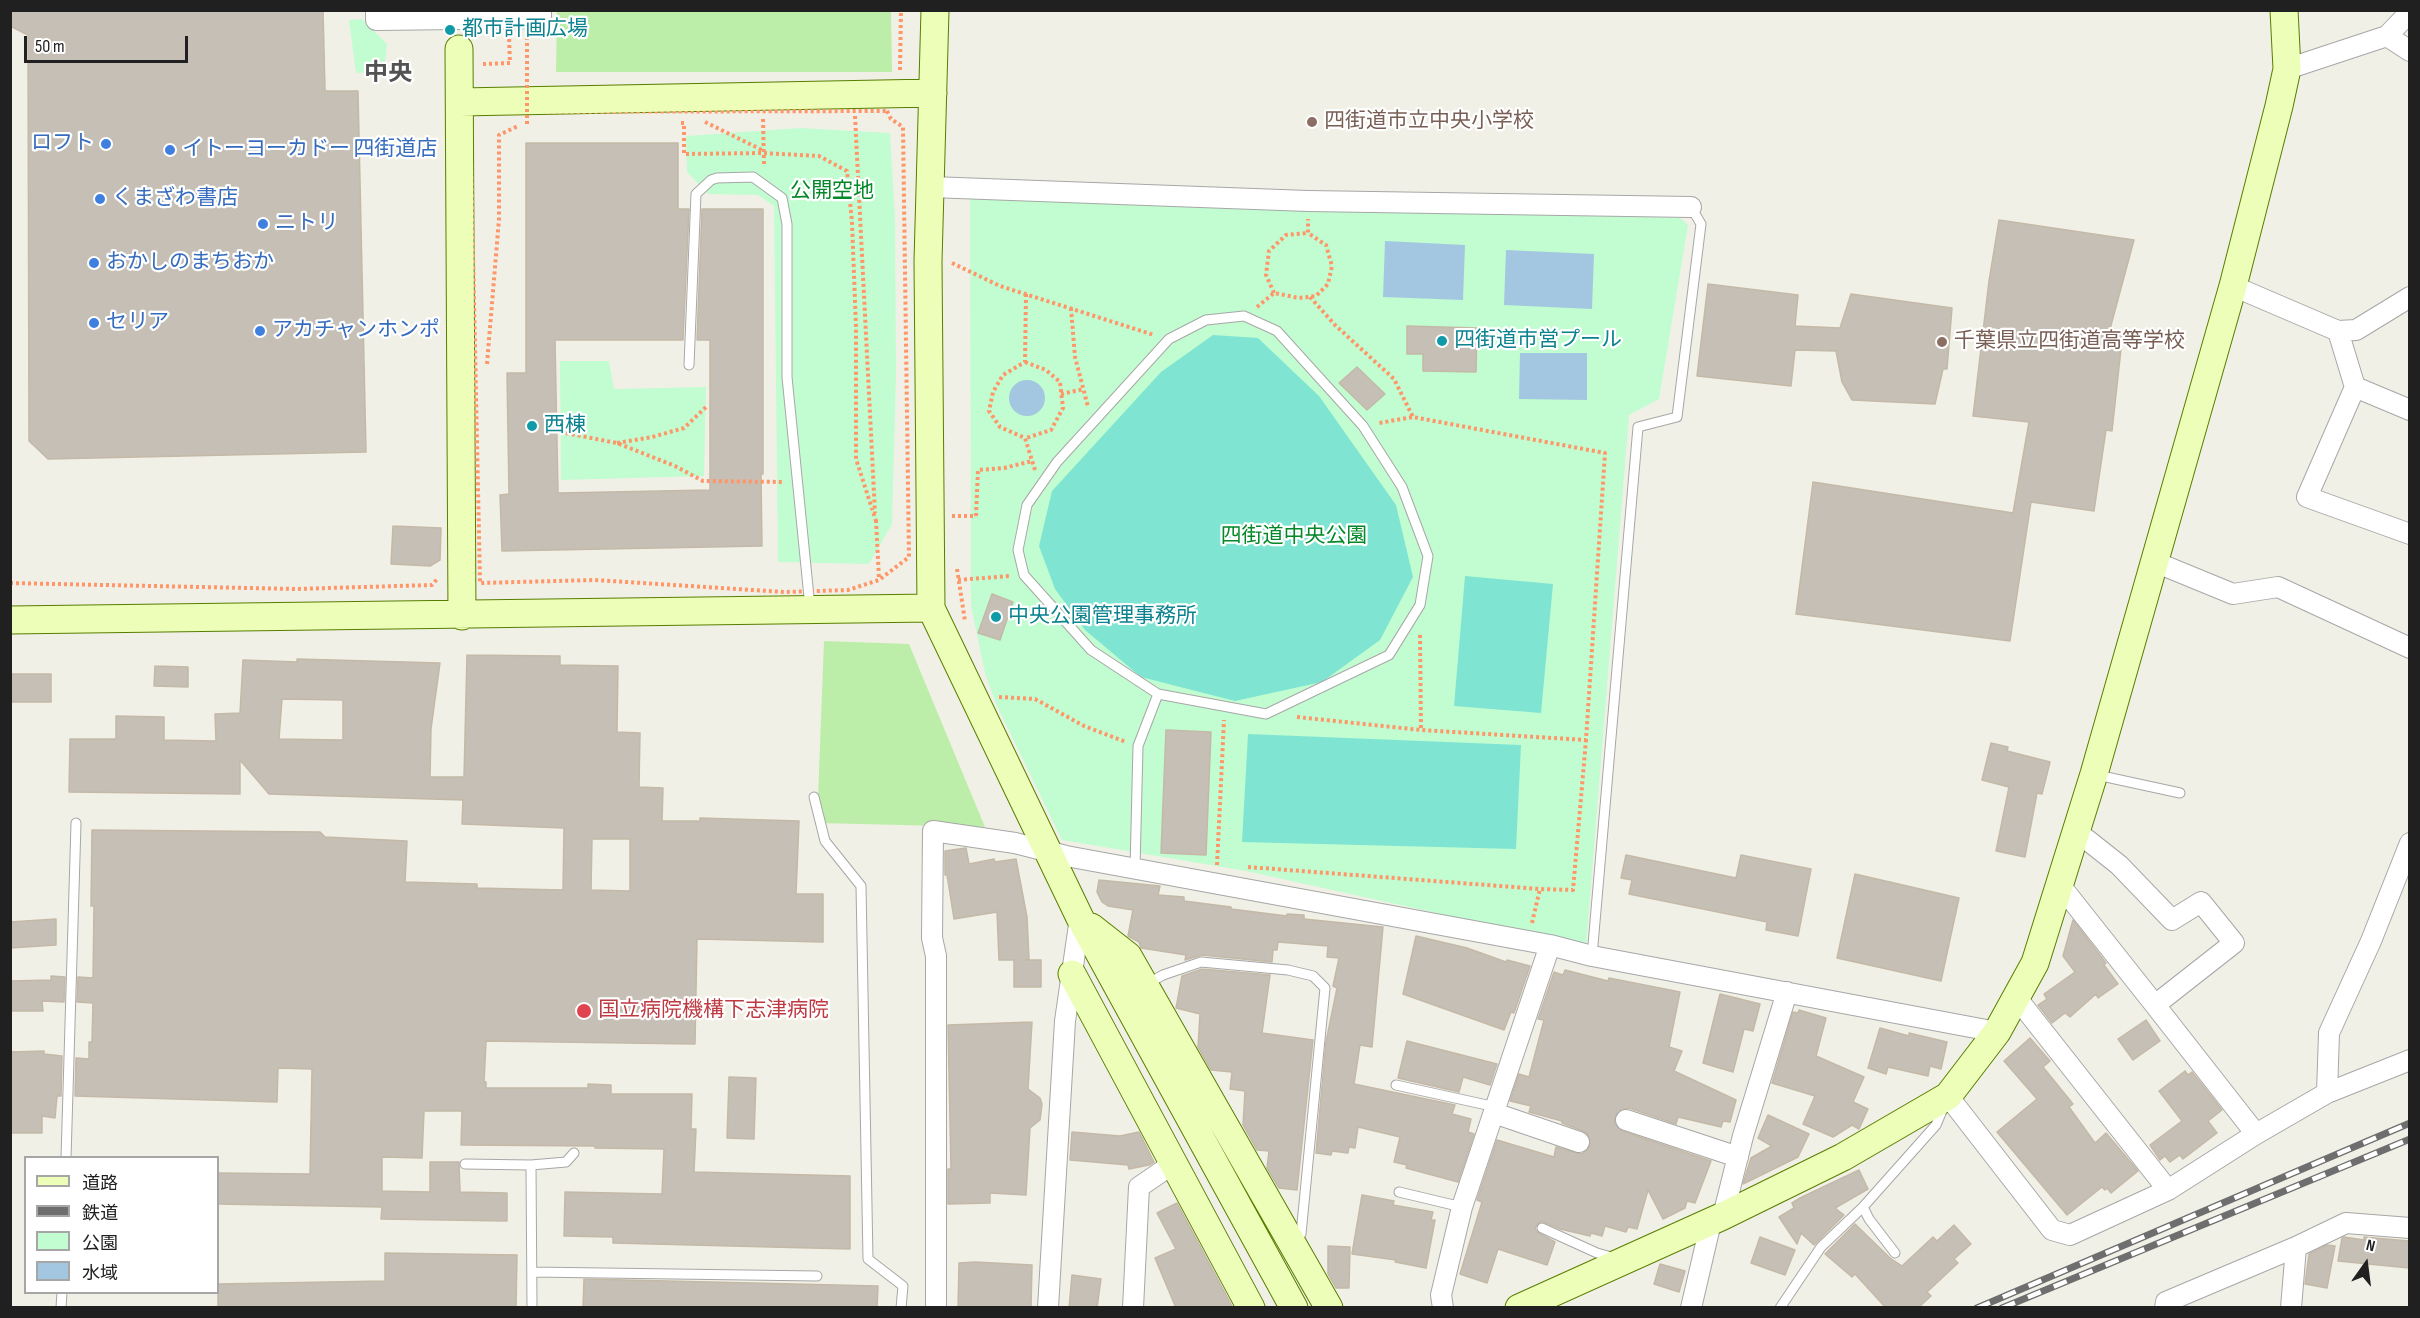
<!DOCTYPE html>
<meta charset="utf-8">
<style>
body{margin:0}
#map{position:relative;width:2420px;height:1318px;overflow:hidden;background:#f1f0e6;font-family:"Sofia Sans Condensed","Noto Sans JP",sans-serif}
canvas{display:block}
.frame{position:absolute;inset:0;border:12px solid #202020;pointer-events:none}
.legend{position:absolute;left:24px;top:1156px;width:195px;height:138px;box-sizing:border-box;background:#fff;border:2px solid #a6a6a6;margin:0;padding:8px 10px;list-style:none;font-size:18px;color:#202020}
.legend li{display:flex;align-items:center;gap:12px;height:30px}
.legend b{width:30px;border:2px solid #a6a6a6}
.north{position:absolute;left:2336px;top:1234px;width:60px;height:60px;-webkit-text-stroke:4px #fff;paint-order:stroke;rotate:14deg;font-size:16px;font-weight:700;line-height:24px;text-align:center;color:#202020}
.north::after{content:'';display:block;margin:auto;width:21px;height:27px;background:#202020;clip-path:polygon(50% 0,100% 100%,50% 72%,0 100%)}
.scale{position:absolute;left:24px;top:36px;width:164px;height:27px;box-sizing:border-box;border:3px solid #202020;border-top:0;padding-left:8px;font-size:18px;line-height:21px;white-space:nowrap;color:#202020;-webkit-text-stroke:4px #fff;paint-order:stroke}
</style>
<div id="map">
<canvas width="2420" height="1318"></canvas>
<div class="frame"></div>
<ul class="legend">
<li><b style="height:8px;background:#ecfeb7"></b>道路</li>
<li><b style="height:8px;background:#6e6e6e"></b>鉄道</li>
<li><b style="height:16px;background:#c1fdd1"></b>公園</li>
<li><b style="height:16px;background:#a3c7e1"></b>水域</li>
</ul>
<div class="north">N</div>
<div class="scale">50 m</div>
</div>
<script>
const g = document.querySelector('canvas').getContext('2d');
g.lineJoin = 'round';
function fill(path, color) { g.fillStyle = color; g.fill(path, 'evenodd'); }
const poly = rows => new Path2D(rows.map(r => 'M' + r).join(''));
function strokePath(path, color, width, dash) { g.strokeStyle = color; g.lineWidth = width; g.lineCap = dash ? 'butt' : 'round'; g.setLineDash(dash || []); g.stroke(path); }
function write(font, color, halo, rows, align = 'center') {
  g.font = font + ' "Sofia Sans Condensed","Noto Sans JP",sans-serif'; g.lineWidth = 4.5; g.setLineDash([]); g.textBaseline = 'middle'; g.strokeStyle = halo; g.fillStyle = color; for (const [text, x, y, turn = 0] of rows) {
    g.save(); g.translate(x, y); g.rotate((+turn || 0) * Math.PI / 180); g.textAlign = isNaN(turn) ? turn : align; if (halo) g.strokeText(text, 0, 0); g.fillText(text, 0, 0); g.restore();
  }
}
fill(poly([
 [557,11,891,11,892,72,556,72],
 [824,641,909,644,985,827,817,823]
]), '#bdeea9');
fill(poly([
 [362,19,387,44,384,71,356,73,349,20],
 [800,128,890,133,895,220,896,374,892,524,869,564,778,562,774,206,758,195,708,194,687,172,686,136],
 [970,197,1680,218,1688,225,1659,399,1629,415,1586,946,1246,871,1062,840,996,704,985,673,971,606],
 [560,361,609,361,614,389,706,387,704,476,561,480]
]), '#c1fdd1');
fill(poly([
 [1213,335,1258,338,1319,396,1396,505,1413,577,1380,640,1322,682,1235,701,1141,677,1085,630,1055,589,1039,546,1052,491,1161,372],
 [1465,576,1553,584,1541,713,1454,706],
 [1248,734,1521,745,1516,849,1242,842]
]), '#7fe5d2');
fill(poly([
 [1385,241,1465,245,1463,300,1383,297],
 [1506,250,1594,254,1592,309,1504,305],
 [1520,353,1587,353,1587,400,1519,399],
 '1009 398a18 18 0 1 1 36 0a18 18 0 1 1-36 0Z'
]), '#a3c7e1');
const building = poly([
 [10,10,323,10,325,91,358,91,366,452,48,459,29,441,28,35,10,26,10,10],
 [526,143,678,143,678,209,689,209,683,340,555,340,558,493,710,490,710,340,697,340,702,209,763,209,763,474,761,474,762,546,502,551,500,495,509,494,507,373,526,373,526,143],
 [1999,220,2134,240,2110,329,2123,331,2112,431,2106,430,2094,511,2031,502,2010,641,1796,614,1813,482,2013,513,2029,422,1973,416,1989,281,1999,220],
 [1708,284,1798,295,1795,326,1840,328,1851,294,1952,308,1947,369,1943,369,1935,404,1852,400,1842,382,1836,351,1795,350,1791,386,1697,376,1708,284],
 [1407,326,1477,328,1476,372,1423,371,1423,354,1407,354,1407,326],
 [1357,367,1385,394,1367,410,1339,383,1357,367],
 [393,526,441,528,440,560,430,566,391,564,393,526],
 [992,594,1013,602,1000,640,978,633,992,594],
 [467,655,560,656,560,665,618,666,617,732,640,733,639,787,663,788,662,821,700,821,700,818,799,821,796,894,823,894,823,942,697,939,695,1044,486,1041,484,1082,486,1082,486,1088,588,1088,588,1084,611,1085,611,1094,692,1094,691,1129,696,1129,694,1172,850,1176,850,1249,613,1243,613,1237,564,1236,565,1192,662,1194,664,1149,595,1148,595,1146,461,1145,462,1111,424,1111,422,1158,382,1157,382,1191,430,1192,430,1162,459,1162,460,1192,507,1193,507,1221,381,1219,382,1207,218,1204,218,1173,310,1174,312,1069,278,1068,277,1102,75,1096,76,1058,89,1059,89,1042,92,1042,93,1003,77,1002,78,977,93,978,94,906,91,906,92,830,320,832,325,837,407,841,405,882,477,884,477,888,563,890,564,828,462,824,463,800,269,794,240,760,240,794,69,792,70,739,116,739,116,716,164,717,164,740,216,741,215,714,240,713,243,660,297,662,297,659,440,663,431,729,430,777,464,777,467,655],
 [282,699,343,700,343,740,279,739,282,699],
 [592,839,630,839,630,891,591,890,592,839],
 [155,666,188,667,188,687,154,686,155,666],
 [10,674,51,674,51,702,10,702,10,674],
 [1166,730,1211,732,1206,855,1161,853,1166,730],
 [1991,743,2008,747,2007,751,2050,762,2042,794,2037,793,2025,857,1996,851,2009,787,1982,780,1991,743],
 [966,848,969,864,994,859,995,862,1016,859,1027,917,1029,959,1026,960,1041,960,1041,987,1014,987,1014,960,999,960,997,912,954,919,947,875,945,875,945,851,966,848],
 [1626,855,1736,878,1741,855,1811,869,1798,936,1766,930,1767,922,1629,894,1632,880,1621,878,1626,855],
 [1855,874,1959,898,1941,981,1837,958,1855,874],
 [1099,880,1160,886,1158,895,1184,897,1184,901,1231,907,1231,909,1287,916,1287,914,1304,915,1304,919,1383,927,1372,1047,1360,1045,1354,1084,1455,1105,1452,1114,1471,1119,1468,1132,1474,1134,1458,1182,1406,1168,1407,1165,1394,1162,1400,1137,1358,1127,1355,1148,1349,1147,1348,1153,1332,1151,1331,1155,1316,1153,1326,1042,1337,988,1333,986,1339,958,1327,957,1328,946,1278,942,1277,950,1273,950,1272,962,1202,955,1185,960,1186,955,1141,948,1139,942,1128,936,1133,910,1108,906,1102,902,1097,892,1099,880],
 [56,919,56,945,10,948,10,922,56,919],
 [2073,920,2106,963,2104,965,2118,984,2098,998,2096,994,2070,1017,2065,1013,2052,1023,2038,1005,2047,999,2044,994,2075,972,2063,956,2073,920],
 [1416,936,1467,948,1506,962,1507,960,1530,966,1514,1013,1511,1012,1504,1030,1403,994,1416,936],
 [1202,969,1270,975,1262,1033,1313,1040,1297,1190,1279,1188,1267,1168,1269,1151,1257,1150,1243,1125,1245,1091,1230,1089,1232,1072,1211,1070,1198,1047,1200,1014,1176,1008,1182,976,1202,969],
 [1565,970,1608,981,1609,978,1680,992,1669,1047,1682,1051,1674,1071,1736,1100,1730,1122,1723,1121,1721,1127,1678,1117,1676,1124,1629,1108,1618,1111,1614,1122,1622,1131,1711,1161,1695,1203,1687,1201,1685,1208,1663,1219,1648,1190,1637,1229,1628,1227,1626,1232,1605,1226,1602,1236,1591,1233,1590,1236,1560,1229,1544,1222,1539,1222,1535,1228,1537,1232,1555,1242,1547,1265,1498,1249,1487,1283,1460,1274,1482,1202,1477,1200,1497,1140,1554,1157,1556,1147,1581,1154,1586,1151,1590,1145,1588,1135,1583,1131,1562,1123,1562,1121,1529,1112,1531,1106,1510,1101,1519,1074,1529,1077,1544,1020,1538,1019,1554,972,1563,975,1565,970],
 [51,976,65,977,64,1002,42,1001,43,1011,10,1011,10,981,51,980,51,976],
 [1720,994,1760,1004,1753,1031,1744,1029,1733,1072,1703,1063,1720,994],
 [1799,1010,1826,1018,1816,1056,1864,1077,1853,1102,1868,1109,1859,1129,1852,1125,1833,1137,1803,1124,1815,1096,1772,1083,1793,1012,1798,1013,1799,1010],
 [2146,1020,2160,1041,2133,1060,2118,1039,2146,1020],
 [1032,1022,1028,1089,1040,1098,1042,1104,1040,1120,1030,1128,1026,1195,990,1193,990,1203,948,1204,948,1169,951,1169,948,1025,1032,1022],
 [1880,1028,1909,1036,1909,1033,1947,1042,1941,1069,1930,1066,1928,1076,1888,1067,1886,1074,1868,1068,1880,1028],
 [2030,1038,2050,1061,2043,1067,2073,1104,2069,1107,2095,1143,2106,1133,2138,1171,2111,1193,2107,1188,2105,1190,2102,1187,2067,1215,1997,1132,2037,1099,2004,1061,2030,1038],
 [1407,1041,1497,1064,1490,1085,1463,1077,1459,1092,1398,1078,1407,1041],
 [44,1051,44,1054,62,1056,61,1096,57,1096,55,1118,42,1116,42,1133,10,1133,10,1052,44,1051],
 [2185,1071,2188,1075,2192,1072,2222,1110,2208,1121,2217,1133,2183,1159,2180,1155,2170,1162,2165,1156,2160,1160,2150,1145,2182,1121,2159,1091,2185,1071],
 [729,1077,756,1078,754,1139,727,1138,729,1077],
 [1768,1115,1809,1134,1798,1157,1743,1184,1751,1158,1772,1146,1758,1138,1768,1115],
 [1072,1132,1120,1136,1139,1132,1154,1162,1149,1165,1129,1169,1128,1165,1070,1160,1072,1132],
 [1859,1170,1868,1189,1835,1208,1844,1215,1814,1245,1801,1233,1797,1244,1779,1217,1794,1208,1792,1203,1800,1198,1859,1170],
 [1362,1195,1394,1201,1393,1205,1433,1212,1431,1220,1435,1220,1426,1268,1395,1262,1396,1260,1352,1254,1362,1195],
 [1177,1203,1233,1308,1176,1308,1155,1258,1176,1249,1157,1213,1177,1203],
 [1855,1224,1890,1258,1902,1266,1933,1237,1937,1241,1954,1225,1971,1244,1954,1259,1958,1263,1927,1292,1931,1296,1918,1308,1886,1308,1855,1274,1852,1277,1825,1254,1855,1224],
 [1760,1237,1795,1250,1785,1275,1751,1263,1760,1237],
 [2344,1237,2364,1240,2364,1237,2409,1241,2409,1268,2338,1261,2342,1238,2344,1237],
 [2327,1245,2335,1246,2327,1288,2305,1284,2309,1254,2327,1245],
 [1328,1246,1350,1247,1349,1288,1336,1288,1328,1274,1328,1246],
 [385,1253,517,1255,516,1308,218,1308,218,1284,385,1281,385,1253],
 [975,1262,1032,1265,1031,1308,958,1308,959,1263,975,1262],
 [1660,1264,1685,1271,1679,1292,1654,1284,1660,1264],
 [1072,1275,1101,1279,1097,1308,1069,1308,1072,1275],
 [584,1279,878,1286,877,1308,583,1308,584,1279]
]);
fill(building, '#c6bfb5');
strokePath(building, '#c4b9a7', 1.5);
const lane = poly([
 [1244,316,1277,331,1363,426,1402,487,1428,556,1420,605,1389,655,1266,714,1158,694,1091,650,1024,575,1018,550,1027,505,1057,462,1169,339,1206,320,1244,316],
 [689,365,696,194,711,180,717,178,753,177,782,198,787,224,787,377,810,607],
 [2097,775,2180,793],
 [814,797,825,841,861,886,868,1259,903,1286,901,1308],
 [1135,869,1138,746,1158,694],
 [1592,956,1638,427,1677,417,1701,224,1691,207],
 [1147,984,1163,975,1201,962,1288,970,1313,976,1325,988,1301,1234,1296,1241],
 [1396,1085,1496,1107],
 [66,1158,76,823],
 [465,1164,531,1165,566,1162,574,1153],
 [531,1165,532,1308],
 [1399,1192,1462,1207],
 [1863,1207,1869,1219,1895,1253],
 [1542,1228,1597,1253,1615,1258],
 [532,1272,817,1276],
 [61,1308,62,1292],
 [1780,1308,1821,1247,1863,1207,1936,1125,1944,1106]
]);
const street = poly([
 [376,10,376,20,541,18,541,10],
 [2387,36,2410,51],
 [2287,69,2387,36,2410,12],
 [931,187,1308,201,1691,207],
 [2233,286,2338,331,2356,330,2410,297],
 [2338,331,2355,387,2307,497,2410,534],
 [2355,387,2410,410],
 [2155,562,2233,594,2278,587,2410,648],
 [2060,885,2155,1005,2234,943,2201,902,2172,920,2119,865,2076,831],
 [2016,997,2168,1190],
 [2155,1005,2256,1134],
 [2327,1093,2329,1033,2371,941,2410,843],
 [1948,1096,2052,1230,2070,1235,2168,1190,2256,1134,2327,1093,2410,1060],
 [1494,1113,1579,1142],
 [1626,1120,1738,1157],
 [1723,1216,1743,1136,1787,992],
 [936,1308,936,956,932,938,933,831,1015,843,1066,856,1550,945,1592,956,1997,1032],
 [1048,1308,1065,1021,1080,918],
 [1133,1308,1139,1187,1174,1163],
 [1443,1308,1441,1295,1462,1207,1550,945],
 [1691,1308,1711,1222],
 [2165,1308,2166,1302,2296,1247,2346,1223,2410,1228],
 [2291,1308,2296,1247]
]);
const secondary = poly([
 [935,10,928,261,931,608,1080,918,1294,1308],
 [459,49,462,616],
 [460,102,933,93],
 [10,620,931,608],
 [1091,927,1128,956,1329,1308],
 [1072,974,1251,1308],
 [1519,1308,1723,1216,1843,1157,1948,1096,1997,1032,2035,963,2094,774,2233,286,2279,106,2287,69,2284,10]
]);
strokePath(lane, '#a7a7a7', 11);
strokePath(street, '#a7a7a7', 22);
strokePath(secondary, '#587e00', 29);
strokePath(poly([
 [483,64,510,63,509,37],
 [900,70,901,10],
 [887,111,891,119,903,127,909,557,879,580,848,590,784,592,595,580,480,583,470,112,887,111],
 [855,116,875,513],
 [763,119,764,165],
 [705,122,764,151],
 [681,123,684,123,684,154,762,153,819,156,847,171,852,222,856,327,856,459,876,521],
 [952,263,1000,286,1154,335],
 [1274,293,1266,275,1269,251,1286,235,1307,233],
 [1026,294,1025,362,1003,375,993,392,989,411,1000,427,1025,438,1035,470],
 [1310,297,1335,325,1394,379,1413,417],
 [1257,307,1274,293,1299,298,1316,296,1328,284,1332,266,1326,245,1308,233,1308,219],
 [1071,308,1075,357,1088,407],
 [1025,362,1046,370,1060,382,1063,408,1051,430,1026,438],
 [487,364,499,219,499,135,518,126],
 [1061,394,1084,389],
 [560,432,617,443,675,466,703,481,783,482],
 [617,443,652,437,684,428,706,407],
 [952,516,976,516,978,470,1004,468,1032,461],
 [876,520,879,579],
 [957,569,965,621],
 [958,580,1009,576],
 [10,583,295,589,432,585,438,578],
 [1420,635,1421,730],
 [999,697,1035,699,1084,726,1126,742],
 [1297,717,1421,730,1586,740,1605,453,1413,417,1379,423],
 [1217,865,1224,720],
 [1248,867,1540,889,1573,890,1586,740],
 [1532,923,1540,889]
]), '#ff9669', 4, [3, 3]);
strokePath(lane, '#fff', 9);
strokePath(street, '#fff', 20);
strokePath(secondary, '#ecfeb7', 27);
const rail = poly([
 [1977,1308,2410,1123],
 [2002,1308,2410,1139]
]);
strokePath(rail, '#6e6e6e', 7);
strokePath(rail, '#fff', 4.5, [14]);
strokePath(poly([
 [527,124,527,18]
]), '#ff9669', 4, [3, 3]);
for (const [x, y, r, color] of [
 [450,30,6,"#0f9aa8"],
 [1312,122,6,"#8d6e63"],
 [106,144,6,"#3f7fe0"],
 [170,150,6,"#3f7fe0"],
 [100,199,6,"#3f7fe0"],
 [263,224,6,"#3f7fe0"],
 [94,263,6,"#3f7fe0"],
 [94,323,6,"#3f7fe0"],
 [260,331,6,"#3f7fe0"],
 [1442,341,6,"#0f9aa8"],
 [1942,342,6,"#8d6e63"],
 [532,426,6,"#0f9aa8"],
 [996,617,6,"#0f9aa8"],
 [584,1011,8,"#e0444e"]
]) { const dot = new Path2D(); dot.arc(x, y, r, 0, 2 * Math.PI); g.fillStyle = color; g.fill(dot); strokePath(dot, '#fff', 2); }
write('21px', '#0d838f', '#fff', [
 ["都市計画広場",462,30],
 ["四街道市営プール",1454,341],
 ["西棟",544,426],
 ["中央公園管理事務所",1008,617]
], 'left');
write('21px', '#785e54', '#fff', [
 ["四街道市立中央小学校",1324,122],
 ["千葉県立四街道高等学校",1954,342]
], 'left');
write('21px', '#366cbe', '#fff', [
 ["ロフト",94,144,"right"],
 ["イトーヨーカドー 四街道店",182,150],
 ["くまざわ書店",112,199],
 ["ニトリ",275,224],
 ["おかしのまちおか",106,263],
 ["セリア",106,323],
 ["アカチャンホンポ",272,331]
], 'left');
write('21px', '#048829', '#fff', [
 ["公開空地",832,192],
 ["四街道中央公園",1294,537]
]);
write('21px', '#be3a42', '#fff', [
 ["国立病院機構下志津病院",598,1011]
], 'left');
write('bold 24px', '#535353', '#fff', [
 ["中央",388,74]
]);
</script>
